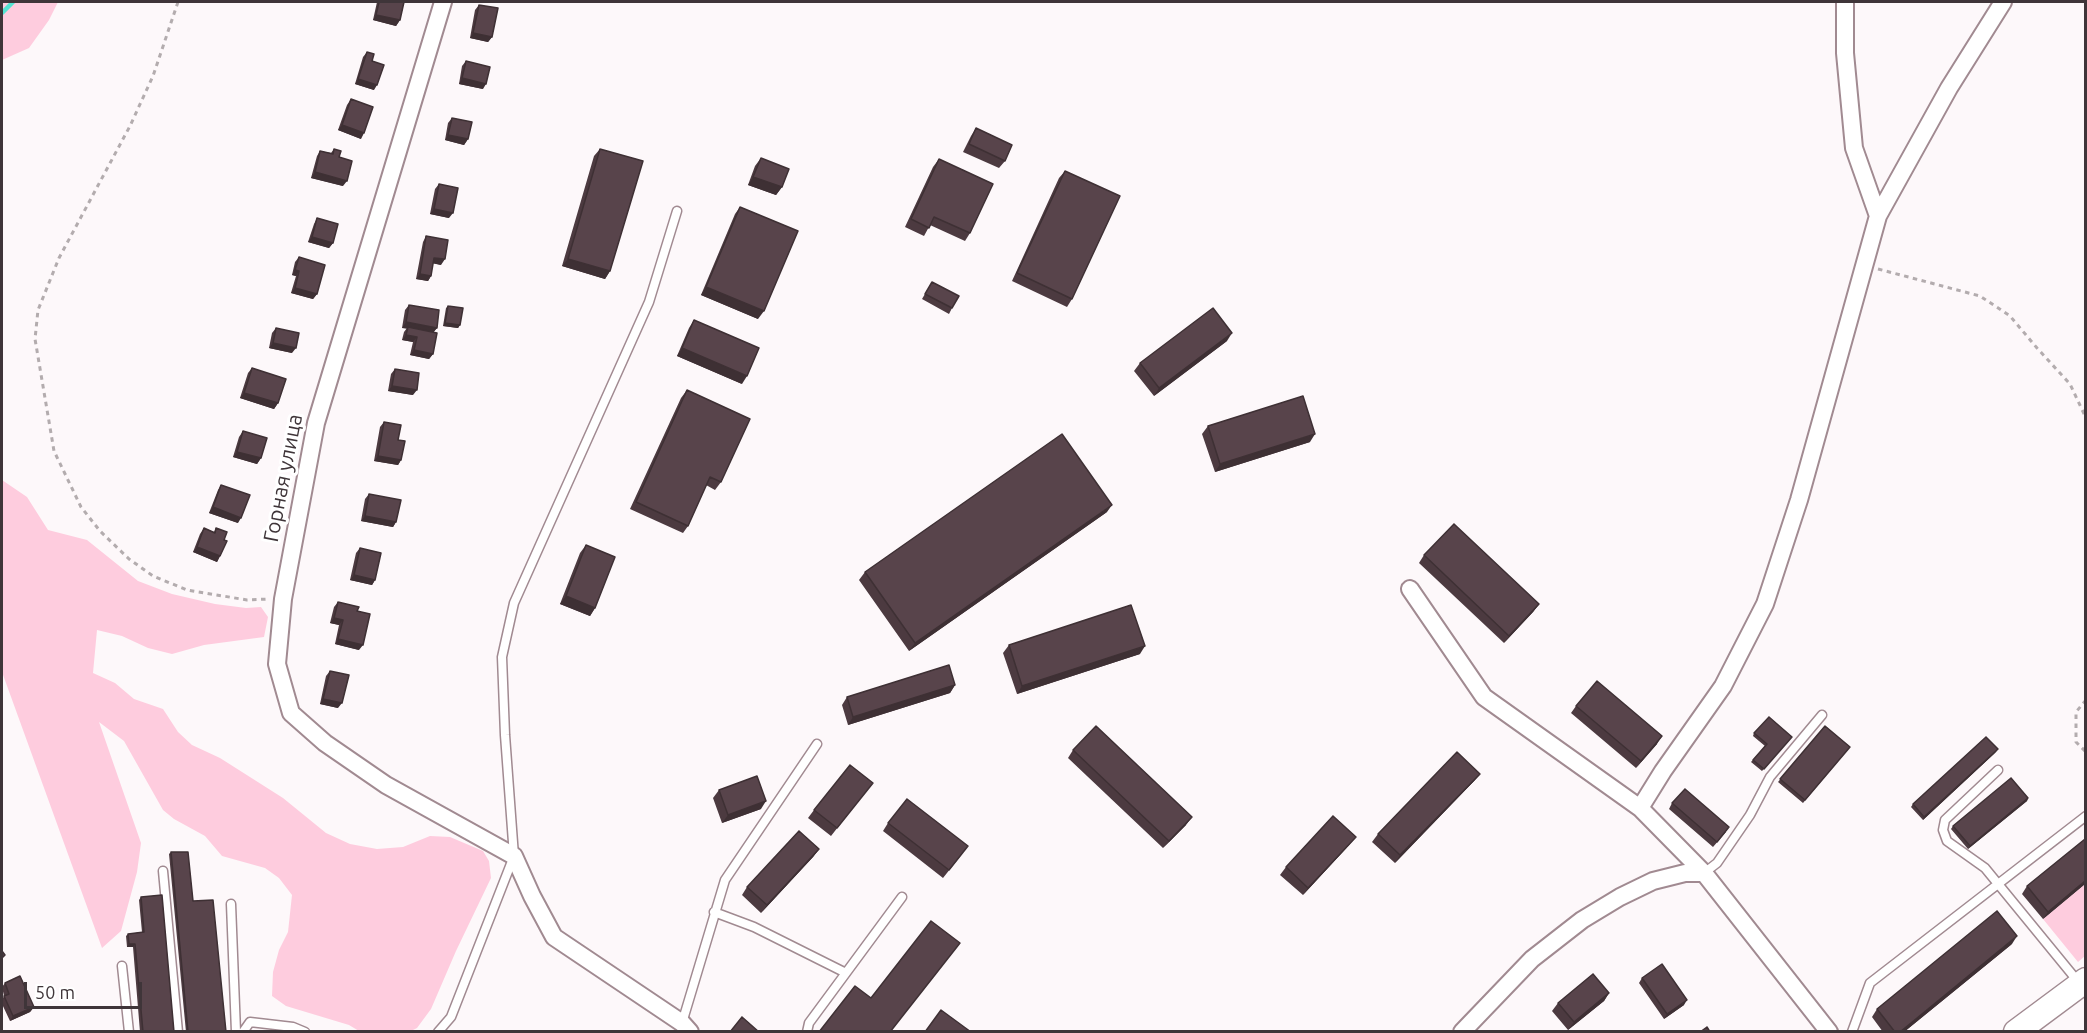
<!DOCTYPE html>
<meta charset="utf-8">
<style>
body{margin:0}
#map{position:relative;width:2087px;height:1033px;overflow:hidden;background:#fdf8fa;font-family:Ubuntu,sans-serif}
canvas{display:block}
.frame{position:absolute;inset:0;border:3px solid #3f3539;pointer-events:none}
.scale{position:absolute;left:24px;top:982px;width:118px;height:27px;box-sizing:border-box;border:3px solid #3f3539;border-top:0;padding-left:8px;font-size:18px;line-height:21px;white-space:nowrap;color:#3f3539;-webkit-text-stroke:4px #fff;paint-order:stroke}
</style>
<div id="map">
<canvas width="2087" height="1033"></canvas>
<div class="frame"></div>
<div class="scale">50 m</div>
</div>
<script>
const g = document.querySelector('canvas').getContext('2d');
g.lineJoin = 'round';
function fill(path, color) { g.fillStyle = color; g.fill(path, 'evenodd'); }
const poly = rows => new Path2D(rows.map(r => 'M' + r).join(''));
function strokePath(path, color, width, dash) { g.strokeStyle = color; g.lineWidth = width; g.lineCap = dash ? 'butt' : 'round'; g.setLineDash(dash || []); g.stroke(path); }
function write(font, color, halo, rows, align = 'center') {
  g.font = font + ' Ubuntu,sans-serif'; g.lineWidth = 6; g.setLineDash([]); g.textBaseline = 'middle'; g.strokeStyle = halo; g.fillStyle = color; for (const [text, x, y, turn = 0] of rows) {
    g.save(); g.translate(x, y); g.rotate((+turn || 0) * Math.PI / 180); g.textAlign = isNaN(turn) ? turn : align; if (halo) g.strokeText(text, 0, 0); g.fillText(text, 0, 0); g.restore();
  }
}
fill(poly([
 [2,2,58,2,49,20,29,48,2,60],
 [2,480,27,497,48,530,87,540,138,581,172,594,215,604,246,608,261,607,268,617,264,637,204,645,172,654,148,648,122,636,97,630,93,673,115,683,134,699,163,709,178,732,192,745,220,758,283,798,326,833,350,844,377,849,403,847,430,836,450,837,483,851,489,861,491,878,456,951,431,1009,417,1028,411,1031,359,1031,349,1025,286,1006,272,996,273,972,279,950,288,932,292,895,279,878,265,868,222,856,205,836,174,819,163,810,124,741,99,722,141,843,137,872,121,931,102,948,2,672],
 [2085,884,2085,956,2078,962,2043,919]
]), '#feccde');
strokePath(poly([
 [2,13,13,2]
]), '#54e4d2', 4.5);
const lane = poly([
 [1998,770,1945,820,1943,830,1947,841,1985,868,2080,984],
 [163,871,178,1032],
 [1704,873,1717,863,1750,815,1770,777,1822,715],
 [231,904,236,1032],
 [714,912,754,927,846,973],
 [122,966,129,1032],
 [682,1023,725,880,817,744],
 [243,1032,250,1022,293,1027,305,1032],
 [438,1032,451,1017,514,856,505,735,502,657,514,603,649,302,677,211],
 [807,1032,809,1023,902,897],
 [1852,1032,1870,983,2086,816]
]);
const street = poly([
 [443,2,316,423,283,599,277,664,291,713,325,743,386,785,514,856,532,896,554,937,682,1023,690,1032],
 [1878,216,1949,88,2003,2],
 [1410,589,1484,697,1640,808],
 [1462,1032,1532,959,1582,920,1620,897,1653,881,1685,873,1704,873],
 [1829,1032,1704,873,1640,808,1663,771,1723,686,1765,604,1799,500,1878,216,1854,148,1845,53,1845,2]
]);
const secondary = poly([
 [2016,1032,2086,980]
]);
strokePath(lane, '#a18a91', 11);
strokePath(street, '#a18a91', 20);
strokePath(secondary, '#a18a91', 27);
strokePath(poly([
 [178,2,153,76,130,126,59,258,38,310,35,339,54,451,81,507,100,531,129,559,153,576,187,590,247,600,269,599],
 [1878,269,1980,296,2010,316,2037,348,2070,384,2086,418],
 [2086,700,2076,712,2076,742,2086,752]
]), '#b3acae', 3, [4.5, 4.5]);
strokePath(lane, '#fff', 8);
strokePath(street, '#fff', 16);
strokePath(secondary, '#fff', 24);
fill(poly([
 [377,2,404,2,400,20,396,26,373,20],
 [479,5,492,37,488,42,470,38,475,10],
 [367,52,372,61,374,90,355,84,363,57],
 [466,61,483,89,459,84,462,66],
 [351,99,361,139,338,130,347,105],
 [452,118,468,139,464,145,445,140,448,123],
 [976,128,1005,161,999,168,963,152,971,136],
 [334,149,339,157,343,186,311,178,317,156,320,151,331,153],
 [600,149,610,271,605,279,562,266,594,156],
 [761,158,782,187,776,195,748,185,755,166],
 [939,159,970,233,965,241,930,225,924,236,905,227,933,167],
 [1065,171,1072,299,1067,307,1012,281,1059,178],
 [439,184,449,218,430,214,435,189],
 [740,207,758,319,701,295,735,214],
 [317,218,333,243,329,248,308,242,314,224],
 [426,236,441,265,433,263,431,276,428,281,416,279,423,242],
 [299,257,317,294,313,299,291,293,296,276,292,275,295,262],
 [932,282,952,308,949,314,922,299],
 [409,305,437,328,433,332,433,354,429,359,410,355,413,342,402,340,404,332,407,328,402,328,405,310],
 [448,306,460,325,458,328,443,326,446,308],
 [694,320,742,384,677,356,689,328],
 [276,328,292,353,269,348,272,333],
 [1227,341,1154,396,1134,371,1140,363],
 [252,368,278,403,274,409,240,398,248,373],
 [395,369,413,395,388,391,391,374],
 [687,390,721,482,715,490,706,485,688,526,683,533,630,509,681,398],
 [384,422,398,440,401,460,398,465,374,461,380,427],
 [1208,426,1310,442,1215,472,1202,434],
 [243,431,261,458,257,464,233,457,239,437],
 [221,485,238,523,209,513,218,490],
 [369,494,396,522,393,527,361,521,365,499],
 [1107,512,909,651,859,580,865,572],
 [204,528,214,532,216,528,220,556,217,562,193,552,200,534],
 [586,545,595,608,590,616,560,604,580,553],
 [360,548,375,580,372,585,350,580,356,553],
 [1424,555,1539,604,1533,612,1504,643,1419,563],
 [338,602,359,650,335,644,339,625,330,623,334,607],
 [1009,645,1140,654,1017,694,1003,653],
 [330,671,338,708,320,704,326,676],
 [955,685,950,693,848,725,842,705,847,697],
 [1576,706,1657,744,1636,768,1571,713],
 [1825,726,1850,747,1803,803,1778,782],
 [1754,733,1792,737,1762,771,1751,762,1765,746,1753,736],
 [1073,750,1186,825,1163,848,1068,758],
 [1996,752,1923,820,1911,807,1913,804],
 [1480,774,1474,781,1395,863,1372,842,1378,834],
 [719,790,761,809,722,823,713,798],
 [867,790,831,836,808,818,814,810],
 [2028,798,2027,801,1968,849,1951,829,1953,826],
 [1672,803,1726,832,1713,847,1669,809],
 [888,823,962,854,943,878,883,831],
 [1350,844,1303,895,1280,875,1286,867],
 [819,849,813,857,761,913,742,895,747,887],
 [171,852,193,901,226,1032,186,1032,169,854],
 [2085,884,2043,919,2022,894,2027,886],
 [141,897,174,1032,140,1032,133,947,127,947,126,936,128,934,142,932,139,900],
 [2012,944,1904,1032,1883,1032,1872,1017,1877,1009],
 [1642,978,1684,1005,1664,1019,1639,983],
 [5,983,34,1007,30,1012,10,1021,2,1004,2,1000,4,996,2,987],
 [1609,993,1604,1001,1568,1030,1552,1011,1558,1003]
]), '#4c3a40');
fill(poly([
 [376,15,400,20,396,26,373,20],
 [473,33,492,37,488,42,470,38],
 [462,78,486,84,483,89,459,84],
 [358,79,377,85,374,90,355,84],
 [342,125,364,133,361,139,338,130],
 [448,135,468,139,464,145,445,140],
 [315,172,347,181,343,186,311,178],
 [753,177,782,187,776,195,748,185],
 [434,209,453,213,449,218,430,214],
 [312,237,333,243,329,248,308,242],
 [434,258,445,259,441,265,431,263],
 [568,259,610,271,605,279,562,266],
 [295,270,299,271,296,276,292,275],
 [420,274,431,276,428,281,416,279],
 [706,287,764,311,758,319,701,295],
 [295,288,317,294,313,299,291,293],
 [406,322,437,328,433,333,402,328],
 [445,323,460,325,458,328,443,326],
 [1232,333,1227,341,1154,396,1159,388],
 [406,335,417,337,413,342,402,340],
 [273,343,296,348,292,353,269,348],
 [682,348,747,376,742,384,677,356],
 [414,350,433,354,429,359,410,355],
 [392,386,417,390,413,395,388,391],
 [244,393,278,403,274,409,240,398],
 [1315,434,1310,442,1215,472,1220,464],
 [237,452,261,458,257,464,233,457],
 [378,456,401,460,398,465,374,461],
 [1112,505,1107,512,909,651,915,643],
 [213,507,241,518,238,523,209,513],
 [365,516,396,522,393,527,361,521],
 [197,547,220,556,217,562,193,552],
 [354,575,375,580,372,585,350,580],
 [566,596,595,608,590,616,560,604],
 [1539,604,1533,612,1504,643,1509,636],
 [334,618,343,620,339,625,330,623],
 [338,639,363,645,359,650,335,644],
 [1145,646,1140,654,1017,694,1022,686],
 [955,685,950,693,848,725,853,717],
 [323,699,342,703,338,708,320,704],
 [1662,736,1657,744,1636,768,1641,761],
 [1998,749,1996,752,1923,820,1924,817],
 [1480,774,1474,781,1395,863,1400,855],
 [2028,798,2027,801,1968,849,1970,846],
 [766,801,761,809,722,823,728,815],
 [1192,817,1186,825,1163,848,1169,841],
 [1356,837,1350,844,1303,895,1308,888],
 [819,849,813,857,761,913,767,905],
 [2085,881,2085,884,2043,919,2048,912],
 [2017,936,2012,944,1904,1032,1900,1032],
 [129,944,135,944,133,947,127,947],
 [1609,993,1604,1001,1568,1030,1574,1022],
 [1687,1000,1684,1005,1664,1019,1667,1014],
 [34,1007,30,1012,10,1021,13,1016]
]), '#3e3034');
const building = poly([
 [379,2,404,2,400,20,376,15,379,2],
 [479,5,498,8,492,37,473,33,479,5],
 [367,52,374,54,372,61,384,65,377,85,358,79,367,52],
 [466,61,490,67,486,84,462,78,466,61],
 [351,99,373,107,364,133,342,125,351,99],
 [452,118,472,122,468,139,448,135,452,118],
 [976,128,1012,145,1005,161,969,144,976,128],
 [334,149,341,151,339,157,352,161,347,181,315,172,320,151,333,154,334,149],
 [600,149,643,161,610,271,568,259,600,149],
 [761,158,789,169,782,187,753,177,761,158],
 [939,159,993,184,970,233,934,217,929,228,911,219,939,159],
 [1065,171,1120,196,1072,299,1017,273,1065,171],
 [439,184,458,188,453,213,434,209,439,184],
 [740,207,798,231,764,311,706,287,740,207],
 [317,218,338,224,333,243,312,237,317,218],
 [426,236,448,240,445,259,434,258,431,276,420,274,426,236],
 [299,257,325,265,317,294,295,288,299,271,295,270,299,257],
 [932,282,959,296,952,308,925,294,932,282],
 [409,305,439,310,437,328,406,322,409,305],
 [448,306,463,308,460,325,445,323,448,306],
 [1213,308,1232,333,1159,388,1140,363,1213,308],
 [694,320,759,348,747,376,682,348,694,320],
 [408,327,437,333,433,354,414,350,417,337,406,335,408,327],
 [276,328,299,333,296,348,273,343,276,328],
 [252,368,286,379,278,403,244,393,252,368],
 [395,369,419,373,417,390,392,386,395,369],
 [687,390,750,419,721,482,710,477,688,526,636,502,687,390],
 [1303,396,1315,434,1220,464,1208,426,1303,396],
 [384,422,401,425,398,440,405,441,401,460,378,456,384,422],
 [243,431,267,438,261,458,237,452,243,431],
 [1062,434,1112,505,915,643,865,572,1062,434],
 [221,485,250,495,241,518,213,507,221,485],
 [369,494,401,500,396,522,365,516,369,494],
 [1454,524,1539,604,1509,636,1424,555,1454,524],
 [204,528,215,533,216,528,227,532,224,540,227,541,220,556,197,547,204,528],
 [586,545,615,557,595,608,566,596,586,545],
 [360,548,381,553,375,580,354,575,360,548],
 [338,602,359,607,357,611,370,614,363,645,338,639,343,620,334,618,338,602],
 [1131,605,1145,646,1022,686,1009,645,1131,605],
 [949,665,955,685,853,717,847,697,949,665],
 [330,671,349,675,342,703,323,699,330,671],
 [1597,681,1662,736,1641,761,1576,706,1597,681],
 [1769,717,1792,737,1764,769,1753,760,1767,744,1754,733,1769,717],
 [1096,726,1192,817,1169,841,1073,750,1096,726],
 [1825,726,1850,747,1805,800,1780,779,1825,726],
 [1986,737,1998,749,1924,817,1913,804,1986,737],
 [1457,752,1480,774,1400,855,1378,834,1457,752],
 [850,765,873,783,837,828,814,810,850,765],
 [757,776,766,801,728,815,719,790,757,776],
 [2011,778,2028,798,1970,846,1953,826,2011,778],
 [1685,789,1729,827,1717,842,1672,803,1685,789],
 [907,799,968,846,949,870,888,823,907,799],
 [1333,816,1356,837,1308,888,1286,867,1333,816],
 [799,831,819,849,767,905,747,887,799,831],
 [2085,839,2085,881,2048,912,2027,886,2085,839],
 [171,852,188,852,193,901,213,900,226,1032,188,1032,171,852],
 [162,895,174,1032,143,1032,135,944,129,944,128,934,144,932,141,897,162,895],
 [1997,911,2017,936,1900,1032,1895,1032,1877,1009,1997,911],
 [931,921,960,943,890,1032,819,1032,855,986,871,998,931,921],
 [2,951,5,955,2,958,2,951],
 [1662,964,1687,1000,1667,1014,1642,978,1662,964],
 [1593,974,1609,993,1574,1022,1558,1003,1593,974],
 [20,976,34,1007,13,1016,4,996,9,994,5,983,20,976],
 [941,1010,971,1032,925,1032,941,1010],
 [742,1017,759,1032,730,1032,742,1017],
 [1707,1027,1710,1032,1700,1032,1707,1027]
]);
fill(building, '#58444b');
strokePath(building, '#3e3034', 1.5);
write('21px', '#3f3539', '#fff', [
 ["Горная улица",283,478,-79]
]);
</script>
